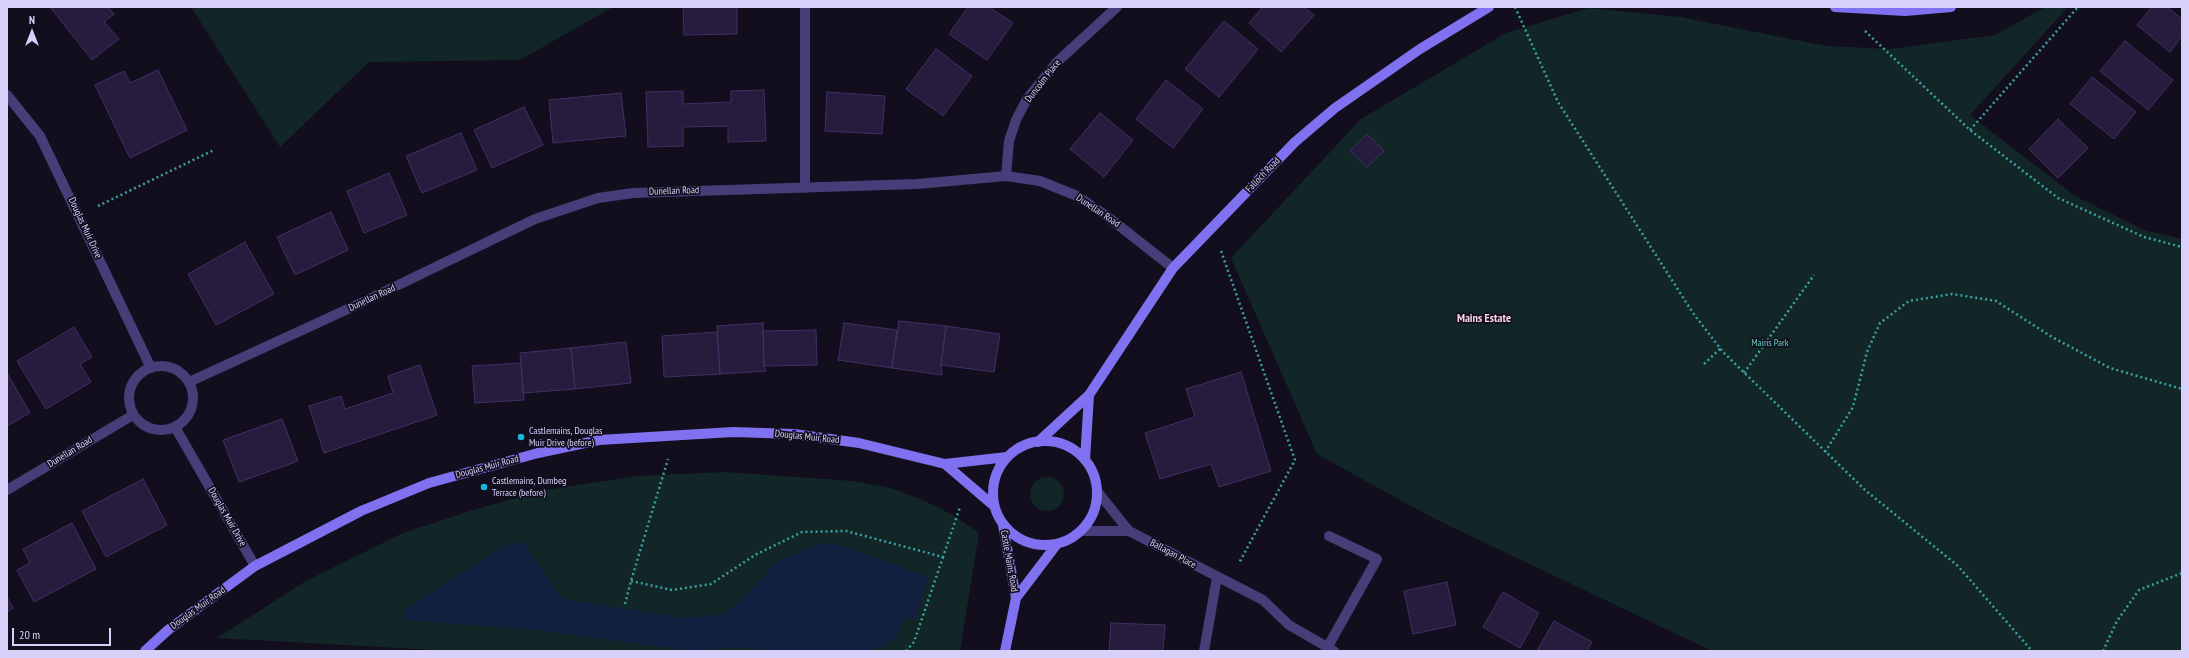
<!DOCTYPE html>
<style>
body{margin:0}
#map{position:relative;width:2189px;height:658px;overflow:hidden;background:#120e1e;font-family:"PT Sans Narrow",sans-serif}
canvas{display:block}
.frame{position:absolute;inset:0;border:8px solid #d9d0fa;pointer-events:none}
.north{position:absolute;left:12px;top:12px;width:40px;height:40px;-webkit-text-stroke:3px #120e1e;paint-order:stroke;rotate:0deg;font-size:11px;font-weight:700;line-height:16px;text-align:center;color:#d9d0fa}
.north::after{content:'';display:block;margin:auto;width:14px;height:18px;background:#d9d0fa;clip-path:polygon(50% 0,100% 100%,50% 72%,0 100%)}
.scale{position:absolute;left:12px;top:628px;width:99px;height:18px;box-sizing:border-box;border:2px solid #d9d0fa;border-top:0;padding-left:5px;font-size:12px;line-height:14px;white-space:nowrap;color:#d9d0fa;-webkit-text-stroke:3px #120e1e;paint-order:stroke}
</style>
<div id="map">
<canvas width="2189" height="658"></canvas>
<div class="frame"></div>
<div class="north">N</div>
<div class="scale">20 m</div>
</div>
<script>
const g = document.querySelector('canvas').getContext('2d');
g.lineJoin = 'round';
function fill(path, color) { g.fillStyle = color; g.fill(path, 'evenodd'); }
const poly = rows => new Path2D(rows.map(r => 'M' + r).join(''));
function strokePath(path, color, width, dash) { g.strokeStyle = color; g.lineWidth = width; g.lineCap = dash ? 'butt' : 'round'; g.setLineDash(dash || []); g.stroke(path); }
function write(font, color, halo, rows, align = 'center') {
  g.font = font + ' "PT Sans Narrow",sans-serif'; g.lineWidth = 3.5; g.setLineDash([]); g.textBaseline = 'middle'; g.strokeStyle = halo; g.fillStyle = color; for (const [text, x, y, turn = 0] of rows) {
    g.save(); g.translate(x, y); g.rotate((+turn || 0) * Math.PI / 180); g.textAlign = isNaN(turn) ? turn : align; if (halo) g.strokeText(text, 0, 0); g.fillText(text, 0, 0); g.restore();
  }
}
fill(poly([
 [191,7,442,8,613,7,520,60,369,62,280,147],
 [2045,7,2068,7,1970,115,2075,196,2144,230,2182,239,2182,651,1712,651,1433,518,1317,454,1231,258,1361,119,1506,33,1589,8,1680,17,1826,46,1890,49,1995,35],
 [725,472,853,481,891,488,923,500,953,515,979,533,960,651,452,651,217,638,306,581,403,533,473,510,546,490,636,476],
 '1030 494a17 17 0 1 1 34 0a17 17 0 1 1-34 0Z'
]), '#122627');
fill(poly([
 [523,542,562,599,685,618,724,614,746,596,775,563,821,543,839,545,929,577,914,620,904,618,897,636,884,646,868,650,775,651,736,647,693,651,536,630,404,620,406,609,503,546]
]), '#121f3e');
const building = poly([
 [50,7,108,7,114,14,104,22,119,39,92,60,50,7],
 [683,7,737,7,737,34,684,35,683,7],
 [968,7,989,7,1013,23,987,60,949,34,968,7],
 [1263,7,1304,7,1314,15,1281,52,1249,23,1263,7],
 [2152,7,2167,7,2182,19,2182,36,2170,52,2137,25,2152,7],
 [1224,21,1258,49,1219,97,1185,69,1224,21],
 [2125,41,2173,80,2148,110,2100,71,2125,41],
 [936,49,972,76,943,116,906,89,936,49],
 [158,70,187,130,130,158,95,85,124,71,130,83,158,70],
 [2092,77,2136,112,2114,139,2070,104,2092,77],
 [1166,80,1203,109,1173,148,1136,119,1166,80],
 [764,90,766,141,728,142,728,126,683,127,683,146,648,147,646,92,683,91,683,104,731,102,731,91,764,90],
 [827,92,885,96,882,134,825,131,827,92],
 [621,93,626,136,553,143,549,100,621,93],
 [524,107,543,145,492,168,474,130,524,107],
 [1100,113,1133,140,1104,177,1070,149,1100,113],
 [2058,119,2088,148,2058,178,2029,149,2058,119],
 [461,133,477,170,422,193,406,156,461,133],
 [1367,134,1384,151,1367,167,1350,151,1367,134],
 [389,173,407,215,364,233,347,191,389,173],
 [331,212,348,250,295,275,277,237,331,212],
 [245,242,274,294,216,325,188,274,245,242],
 [899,321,946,326,941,365,942,375,892,368,899,321],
 [763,323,764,366,766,371,720,374,717,326,763,323],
 [844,323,897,330,892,368,838,360,844,323],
 [946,326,1000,334,994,372,941,365,946,326],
 [74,327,92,357,80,364,91,382,46,409,17,361,74,327],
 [816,330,817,365,764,366,763,331,816,330],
 [717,332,720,374,664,377,662,336,717,332],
 [626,342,631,383,575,389,571,348,626,342],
 [571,348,575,389,523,393,520,353,571,348],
 [521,363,524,400,475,403,472,366,521,363],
 [420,365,437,415,324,453,309,406,341,396,345,409,393,393,388,376,420,365],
 [1241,372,1271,471,1219,487,1211,464,1160,479,1145,433,1195,417,1186,389,1241,372],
 [7,373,30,413,7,426,7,373],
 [282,419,298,461,239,482,223,440,282,419],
 [143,479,167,525,106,557,82,511,143,479],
 [72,523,96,569,34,602,17,570,30,563,23,549,72,523],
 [1447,582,1456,625,1413,634,1404,591,1447,582],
 [1503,592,1539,613,1520,648,1483,627,1503,592],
 [7,597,13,608,7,612,7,597],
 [1554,621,1592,642,1587,651,1537,651,1554,621],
 [1111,623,1165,625,1163,651,1109,651,1111,623]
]);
fill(building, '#261c3d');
strokePath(building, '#403166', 1);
strokePath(poly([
 [1515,7,1558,102,1693,313,1723,352,1865,490,1958,566,2032,651],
 [1865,31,1970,130,2058,198,2144,237,2182,247],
 [1970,130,2078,7],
 [98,206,214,150],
 [1221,251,1295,460,1239,563],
 [1704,364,1721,348],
 [1744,373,1814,275],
 [1825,452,1853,407,1867,352,1880,323,1909,301,1952,294,1996,301,2052,337,2110,368,2182,389],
 [631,581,672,590,711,584,755,555,802,532,846,531,943,557,960,507],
 [625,604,631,581,668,459],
 [906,651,914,642,943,557],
 [2103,651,2117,621,2139,590,2182,573]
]), '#3aa1a4', 2.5, [2, 3]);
strokePath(poly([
 [805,7,805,188],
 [1327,648,1377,559,1329,536]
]), '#463e78', 10);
strokePath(poly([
 [7,95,40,136,151,368],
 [1006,176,1009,141,1016,120,1027,99,1057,62,1117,7],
 '129 398a32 32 0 1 1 64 0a32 32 0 1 1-64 0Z',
 [189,382,361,303,535,219,598,198,633,193,917,184,1006,176,1040,181,1077,196,1108,217,1173,268],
 [175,427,255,566],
 [7,490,133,415],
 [1097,491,1129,531,1263,600,1289,625,1334,651],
 [1081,531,1129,531],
 [1204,651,1217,577]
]), '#463e78', 10);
strokePath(poly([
 [1835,7,1905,11,1951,7],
 '993 493a52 52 0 1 1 104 0a52 52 0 1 1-104 0Z',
 [1038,442,1089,395,1173,268,1295,142,1335,108,1420,49,1489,7],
 [1085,460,1089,395],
 [945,464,994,506],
 [1003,525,1016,598,1005,651],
 [1016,598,1057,544],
 [145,651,168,630,255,566,361,511,429,483,538,453,599,440,733,432,794,434,859,443,945,464,1007,457]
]), '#8071f0', 10);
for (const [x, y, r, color] of [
 [521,437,4,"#18b8de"],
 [484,487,4,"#18b8de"]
]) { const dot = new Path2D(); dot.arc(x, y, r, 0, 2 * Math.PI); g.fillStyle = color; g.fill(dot); strokePath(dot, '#120e1e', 1.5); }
write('10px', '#d9d0fa', '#120e1e', [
 ["Duncolm Place",1043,81,-52],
 ["Falloch Road",1263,175,-46],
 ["Dunellan Road",674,191,-2],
 ["Dunellan Road",1098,211,34],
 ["Douglas Muir Drive",85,228,65],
 ["Dunellan Road",372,298,-25],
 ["Douglas Muir Road",807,437,6],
 ["Dunellan Road",70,452,-31],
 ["Douglas Muir Road",487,467,-15],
 ["Douglas Muir Drive",227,517,60],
 ["Ballagan Place",1173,554,28],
 ["Castle Mains Road",1009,561,80],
 ["Douglas Muir Road",198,608,-36]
]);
write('10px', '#65d1c0', '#120e1e', [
 ["Mains Park",1770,343]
]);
write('10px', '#d9d0fa', '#120e1e', [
 ["Castlemains, Douglas",529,431],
 ["Muir Drive (before)",529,443],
 ["Castlemains, Dumbeg",492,481],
 ["Terrace (before)",492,493]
], 'left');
write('bold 12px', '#fad2e8', '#120e1e', [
 ["Mains Estate",1484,319]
]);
</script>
